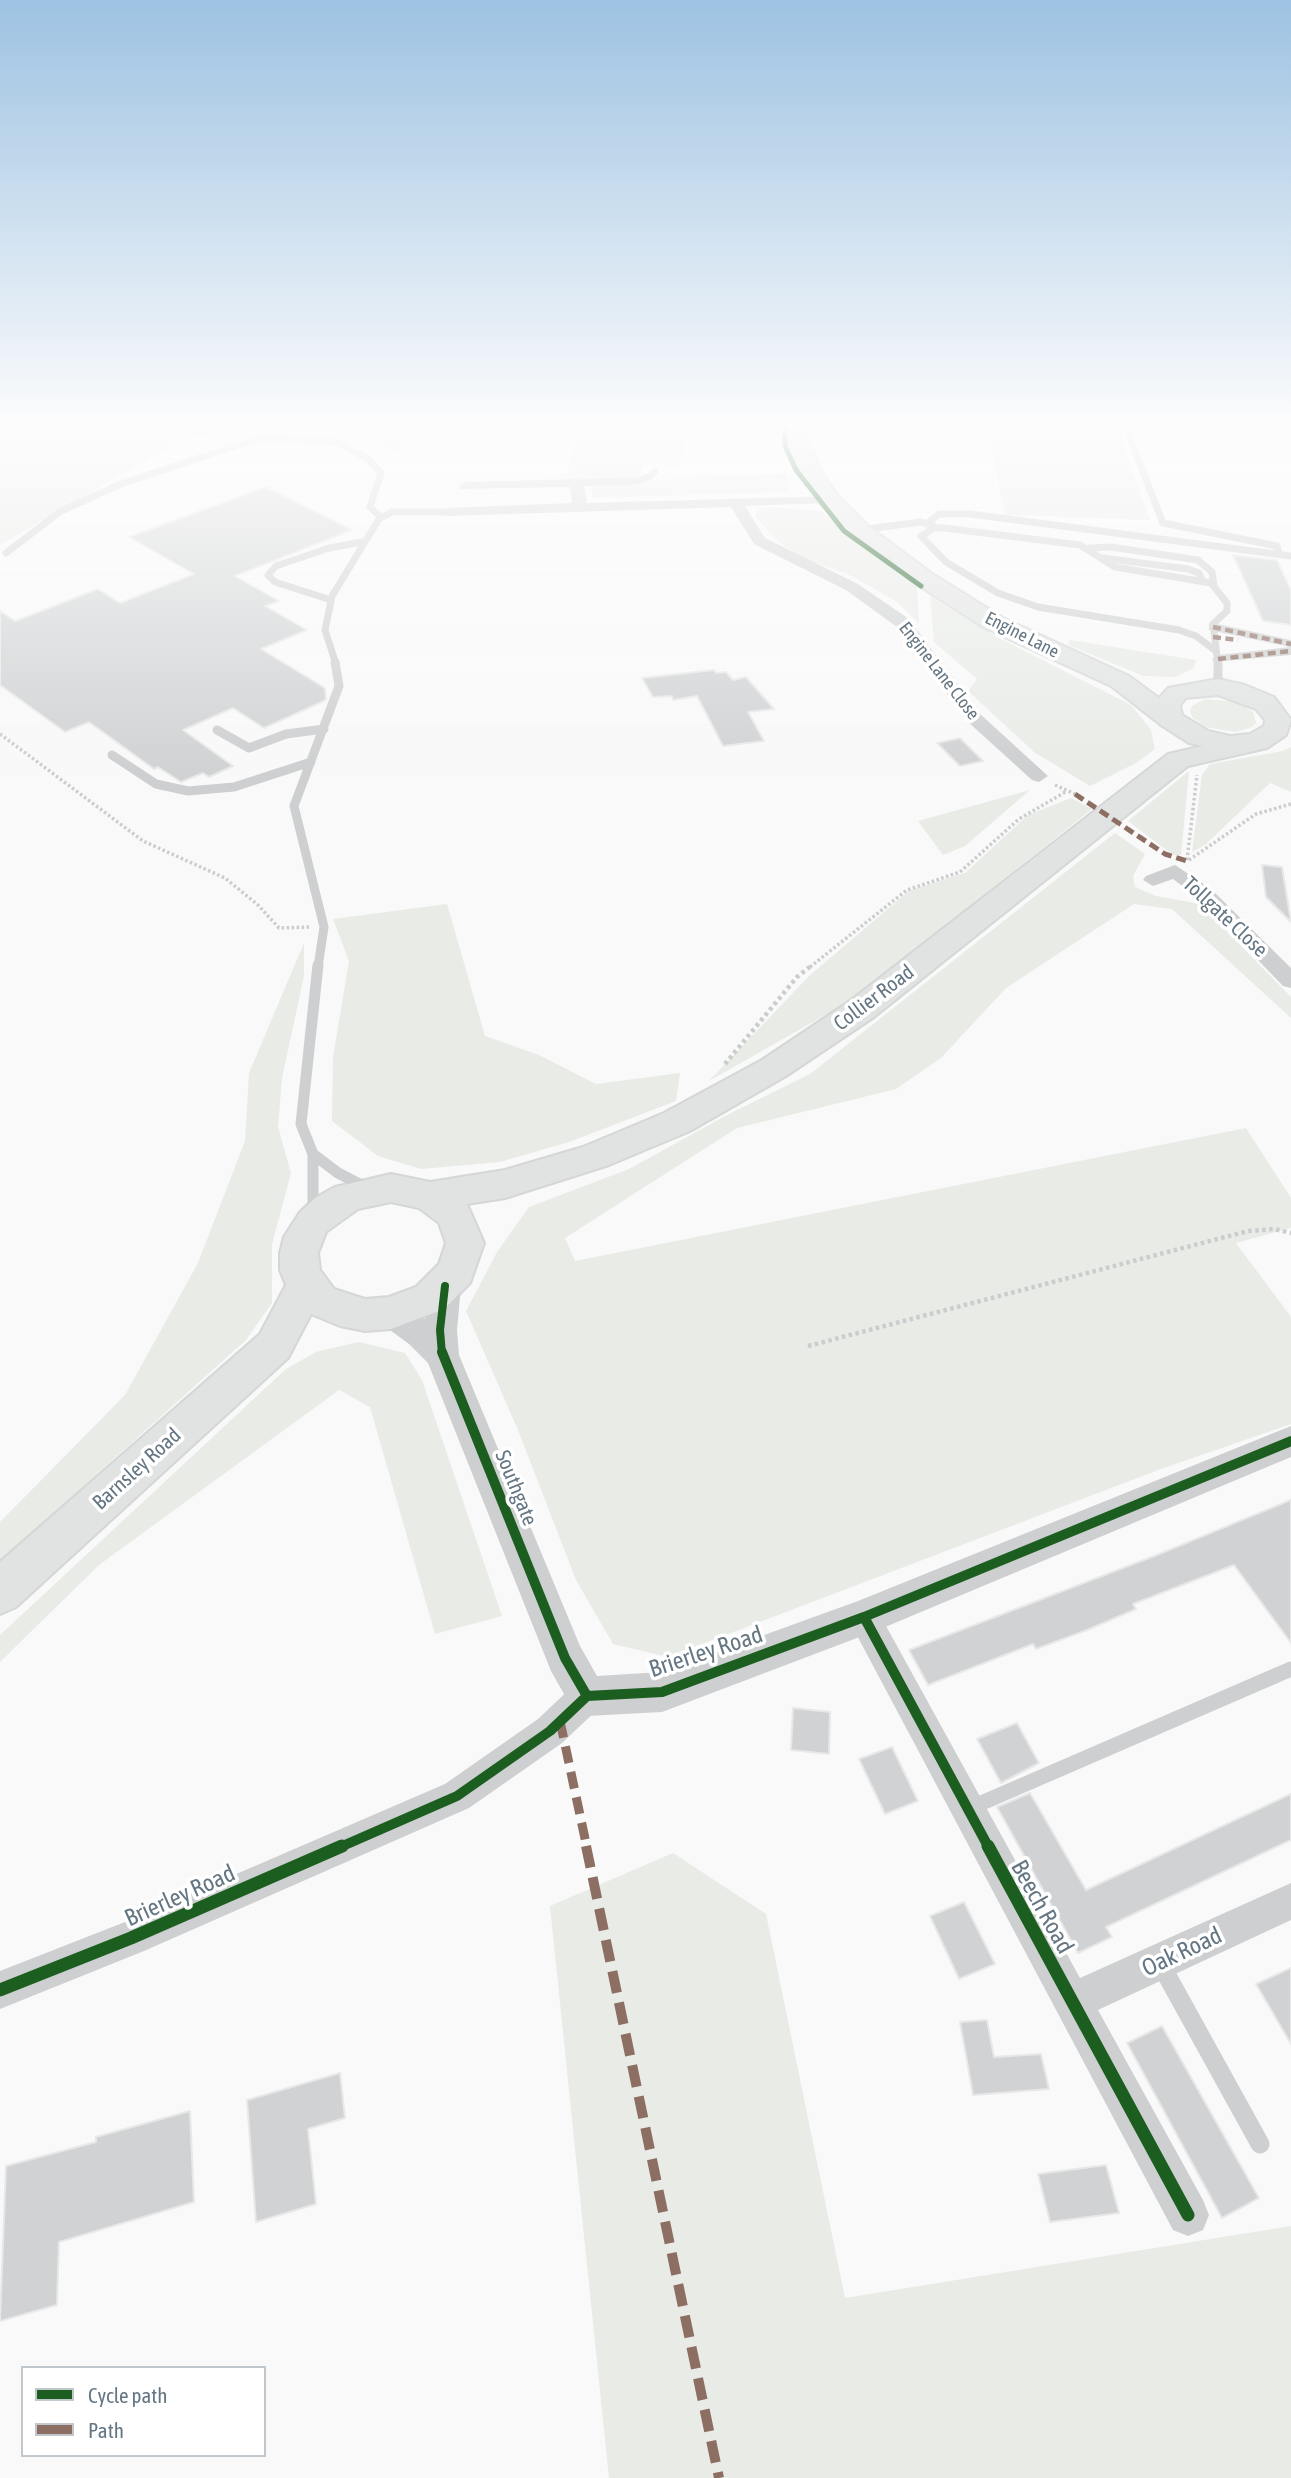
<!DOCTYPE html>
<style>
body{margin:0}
#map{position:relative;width:1291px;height:2478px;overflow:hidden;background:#f9f9f9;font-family:"Asap Condensed",sans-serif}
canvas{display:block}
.legend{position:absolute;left:21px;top:2366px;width:245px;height:91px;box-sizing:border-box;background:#fff;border:2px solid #c1c8cd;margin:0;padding:9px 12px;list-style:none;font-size:21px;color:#657683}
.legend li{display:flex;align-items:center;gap:14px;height:35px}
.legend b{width:35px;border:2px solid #c1c8cd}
</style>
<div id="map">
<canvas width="1291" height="2478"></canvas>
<ul class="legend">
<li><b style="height:9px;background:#1b5e20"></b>Cycle path</li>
<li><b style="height:9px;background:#8d6e63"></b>Path</li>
</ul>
</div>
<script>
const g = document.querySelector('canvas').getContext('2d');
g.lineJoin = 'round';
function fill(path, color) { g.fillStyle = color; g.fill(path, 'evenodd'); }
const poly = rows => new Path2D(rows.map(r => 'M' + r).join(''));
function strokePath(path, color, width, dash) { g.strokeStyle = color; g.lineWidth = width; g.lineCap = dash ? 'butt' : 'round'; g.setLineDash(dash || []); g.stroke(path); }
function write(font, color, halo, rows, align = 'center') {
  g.font = font + ' "Asap Condensed",sans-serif'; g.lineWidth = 7; g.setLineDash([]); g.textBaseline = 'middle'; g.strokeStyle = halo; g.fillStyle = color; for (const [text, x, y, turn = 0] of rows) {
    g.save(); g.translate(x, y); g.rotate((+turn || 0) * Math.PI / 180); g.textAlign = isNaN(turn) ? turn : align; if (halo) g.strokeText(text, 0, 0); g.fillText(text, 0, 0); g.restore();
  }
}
fill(poly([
 [0,426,421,426,400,453,346,434,286,427,185,438,0,545],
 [988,428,1119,432,1150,520,1005,515],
 [577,431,687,432,679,465,643,465,638,480,566,481],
 [786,473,790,492,592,498,592,484],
 [772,507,821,511,917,585,919,623,897,602,852,576,807,560,781,544,755,517,757,510],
 [930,596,999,638,1131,705,1151,730,1155,749,1136,763,1090,786,1034,752,968,691,977,679,934,642],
 [1070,640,1171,656,1196,660,1194,668,1175,677,1143,676,1068,645],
 [1205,699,1237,702,1253,712,1256,723,1252,727,1236,732,1205,727,1192,717,1190,711,1192,706],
 [1291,747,1291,792,1270,783,1205,845,1192,852,1202,775,1210,764,1283,751],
 [1189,771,1181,855,1173,855,1128,821],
 [1030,790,965,846,943,855,918,821],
 [1071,798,1092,809,850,1001,709,1081,809,976,910,890,965,873,1028,815],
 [1115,833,1145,854,1133,876,1135,887,1156,896,1200,904,1291,997,1291,1018,1172,909,1134,904,1006,988,941,1058,896,1089,737,1128,565,1238,575,1261,1246,1128,1291,1198,1291,1228,1236,1243,1291,1317,1291,1424,1161,1469,668,1657,613,1644,576,1580,518,1430,466,1311,497,1252,529,1207,629,1169,729,1114,810,1074],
 [447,904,485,1036,539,1055,596,1084,680,1073,676,1101,569,1142,500,1162,421,1169,378,1156,332,1121,333,1057,349,961,333,919],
 [304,943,304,976,282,1078,278,1127,291,1173,272,1244,272,1303,246,1340,0,1561,0,1522,125,1395,198,1263,245,1141,249,1073],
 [359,1342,405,1353,422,1380,502,1616,435,1634,370,1407,339,1390,99,1565,0,1662,0,1635,286,1369,316,1352],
 [673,1853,766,1914,845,2298,1291,2226,1291,2478,609,2478,550,1906]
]), '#e8ebe6');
const building = poly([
 [266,487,352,530,235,576,279,601,265,606,307,630,261,649,325,688,326,700,264,728,233,708,183,730,233,766,209,777,203,773,181,782,158,767,154,769,89,722,65,732,0,685,0,611,15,621,98,589,120,603,194,574,129,537,266,487],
 [1233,555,1277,560,1291,590,1291,625,1263,621,1233,555],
 [714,670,716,673,726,672,733,680,746,677,774,709,748,712,764,741,723,746,697,696,673,700,672,696,653,697,642,678,714,670],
 [960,738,983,761,960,766,937,743,960,738],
 [1262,865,1282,867,1291,922,1266,897,1262,865],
 [1291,1500,1291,1643,1234,1565,1133,1604,1136,1609,1087,1630,1036,1649,1033,1644,928,1685,909,1650,1157,1555,1291,1500],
 [793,1708,830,1712,829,1754,791,1750,793,1708],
 [1017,1723,1039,1763,1001,1783,977,1739,1017,1723],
 [892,1747,918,1801,885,1814,859,1759,892,1747],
 [1030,1793,1086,1890,1291,1794,1291,1840,1106,1927,1112,1937,1078,1953,997,1807,1030,1793],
 [964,1902,995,1964,959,1979,930,1916,964,1902],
 [1291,1968,1291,2044,1256,1984,1291,1968],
 [987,2020,994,2057,1041,2054,1049,2089,973,2095,960,2022,987,2020],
 [1162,2026,1259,2198,1222,2218,1127,2043,1162,2026],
 [340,2073,345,2118,308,2129,316,2204,256,2222,247,2100,340,2073],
 [190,2111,194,2202,59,2242,57,2305,0,2321,6,2166,96,2142,96,2137,190,2111],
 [1106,2165,1119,2213,1050,2222,1038,2174,1106,2165]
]);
fill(building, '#d0d2d3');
strokePath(building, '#e8e8e8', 2);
const primary = poly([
 [787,426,807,426,807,438,822,473,837,495,867,525,934,575,1003,618,1129,676,1179,713,1183,719,1179,725,1161,725,1111,686,985,628,918,585,851,535,821,504,802,473,787,438,787,426]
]);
const trunk = poly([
 [1218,679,1245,685,1274,697,1291,720,1286,735,1267,748,1188,766,874,1017,786,1076,690,1131,609,1165,505,1198,467,1204,484,1243,470,1283,444,1309,391,1329,365,1331,340,1326,311,1314,288,1358,16,1607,0,1614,0,1562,260,1334,286,1285,280,1270,280,1253,284,1237,300,1212,315,1198,335,1187,391,1174,430,1182,505,1170,583,1147,664,1113,762,1060,850,1001,1168,754,1203,746,1189,743,1161,725,1154,704,1168,688,1218,679],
 [1218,695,1256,709,1265,720,1264,726,1250,734,1230,736,1208,731,1182,715,1180,705,1186,698,1218,695],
 [391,1202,419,1208,439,1223,446,1243,439,1264,416,1287,389,1297,365,1299,334,1289,320,1270,318,1253,326,1232,358,1209,391,1202]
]);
strokePath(primary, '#d5d6d7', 4);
strokePath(trunk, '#d5d6d6', 4);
strokePath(poly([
 [0,734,143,841,225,878,258,905,279,928,309,927],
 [1055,785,1075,794],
 [1187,860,1197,775],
 [1189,860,1256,814,1291,804],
 [810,967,907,890,960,872,1019,819,1067,791]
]), '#cbcccd', 3.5, [2.5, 2.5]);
strokePath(poly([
 [725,1064,797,977,812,965],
 [808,1346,1248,1231,1274,1229,1291,1233]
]), '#cbcccd', 4.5, [3.5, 3.5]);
strokePath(poly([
 [1128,433,1163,523,1277,546,1279,554],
 [577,483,636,481,649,477,655,471],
 [929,522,939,514,970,514,1291,556],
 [859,530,921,522,934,526],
 [1089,548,1111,547,1198,560,1212,572,1214,585],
 [6,553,61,511,121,484,257,439,324,440,341,444,368,459,381,473,370,507,381,517],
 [1103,558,1188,569,1199,573,1202,580],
 [331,600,275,582,268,575,276,566,329,548,362,542],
 [1216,651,1196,636,1179,630,1038,607,998,593,946,562,921,536,934,528,944,528,1080,545,1115,567,1211,583,1227,603,1227,611,1213,624,1218,664],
 [336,664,325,630,332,596,379,519,392,512,446,512]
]), '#cecfd0', 7);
strokePath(poly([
 [1218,662,1218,687],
 [217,730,249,748,286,734,324,729],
 [112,755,156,784,188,791,234,787,311,762],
 [318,967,324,927,294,806,339,686,335,662]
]), '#cecfd0', 9);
strokePath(poly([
 [313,1154,338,1173,369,1189],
 [313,1213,313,1154,301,1124,318,965]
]), '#cecfd0', 11);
strokePath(poly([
 [970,1808,1291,1669]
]), '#cecfd0', 15);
strokePath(poly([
 [1160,1963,1260,2144]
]), '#cecfd0', 19);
fill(poly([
 [1213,623,1291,640,1291,655,1214,662,1212,659,1218,655,1290,647,1209,630,1209,624,1213,623]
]), '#cecfd0');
fill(poly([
 [577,479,584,483,587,503,834,496,836,499,829,503,745,506,765,538,858,584,909,619,979,713,1048,776,1039,782,1032,780,967,721,897,627,846,590,754,544,731,507,446,516,439,512,446,508,572,503,570,487,461,489,459,486,466,482,577,479],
 [1175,865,1211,889,1291,968,1291,988,1283,986,1197,897,1173,879,1153,886,1143,880,1146,876,1175,865],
 [864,1602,875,1606,1080,1978,1291,1883,1291,1920,1098,2010,1203,2200,1209,2215,1203,2230,1188,2236,1173,2230,853,1628,848,1617,853,1606,864,1602],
 [587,1680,599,1684,604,1696,599,1708,562,1743,469,1808,144,1951,0,2009,0,1971,125,1922,445,1784,538,1719,575,1684,587,1680]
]), '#cecfd0');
fill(poly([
 [445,1273,456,1277,461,1286,457,1330,459,1355,580,1646,597,1676,662,1672,858,1601,1291,1426,1291,1457,878,1630,662,1712,587,1716,573,1710,551,1671,428,1363,409,1344,379,1322,375,1313,379,1304,391,1300,425,1319,429,1286,434,1277,445,1273]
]), '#cecfd0');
fill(primary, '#e1e2e2');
fill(trunk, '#e1e2e2');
strokePath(poly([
 [1213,627,1291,644],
 [1213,637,1238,640],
 [1218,659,1291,651]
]), '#8d6e63', 4.5, [8, 4.5]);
strokePath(poly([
 [1075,794,1165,854,1187,861]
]), '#8d6e63', 5, [10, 5]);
strokePath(poly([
 [560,1721,587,1848]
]), '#8d6e63', 9, [17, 9]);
strokePath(poly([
 [586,1846,719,2478]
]), '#8d6e63', 10, [22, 10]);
strokePath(poly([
 [785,426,785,446,796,470,844,531,921,586]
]), '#1b5e20', 5);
strokePath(poly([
 [442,1354,440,1330,445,1286]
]), '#1b5e20', 8);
strokePath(poly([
 [442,1352,565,1658,587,1696],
 [864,1617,989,1848],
 [338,1848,457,1796,550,1731,587,1696,662,1692,864,1617,1291,1441]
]), '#1b5e20', 10);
strokePath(poly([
 [988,1846,1188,2215],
 [0,1990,131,1938,342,1846]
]), '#1b5e20', 13);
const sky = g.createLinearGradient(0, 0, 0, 773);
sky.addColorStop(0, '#9dc2e2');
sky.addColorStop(0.55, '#fcfcfc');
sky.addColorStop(1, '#fcfcfc00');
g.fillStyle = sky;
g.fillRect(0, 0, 1291, 773);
write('18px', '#657683', '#fff', [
 ["Engine Lane",1022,635,27],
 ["Engine Lane Close",939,671,52]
]);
write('21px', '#657683', '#fff', [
 ["Tollgate Close",1225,917,43],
 ["Collier Road",874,998,-37],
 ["Barnsley Road",137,1469,-42],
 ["Southgate",516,1488,68]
]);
write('24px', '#657683', '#fff', [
 ["Brierley Road",706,1652,-18],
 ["Brierley Road",180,1896,-24],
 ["Beech Road",1042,1907,61],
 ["Oak Road",1182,1952,-25]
]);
</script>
